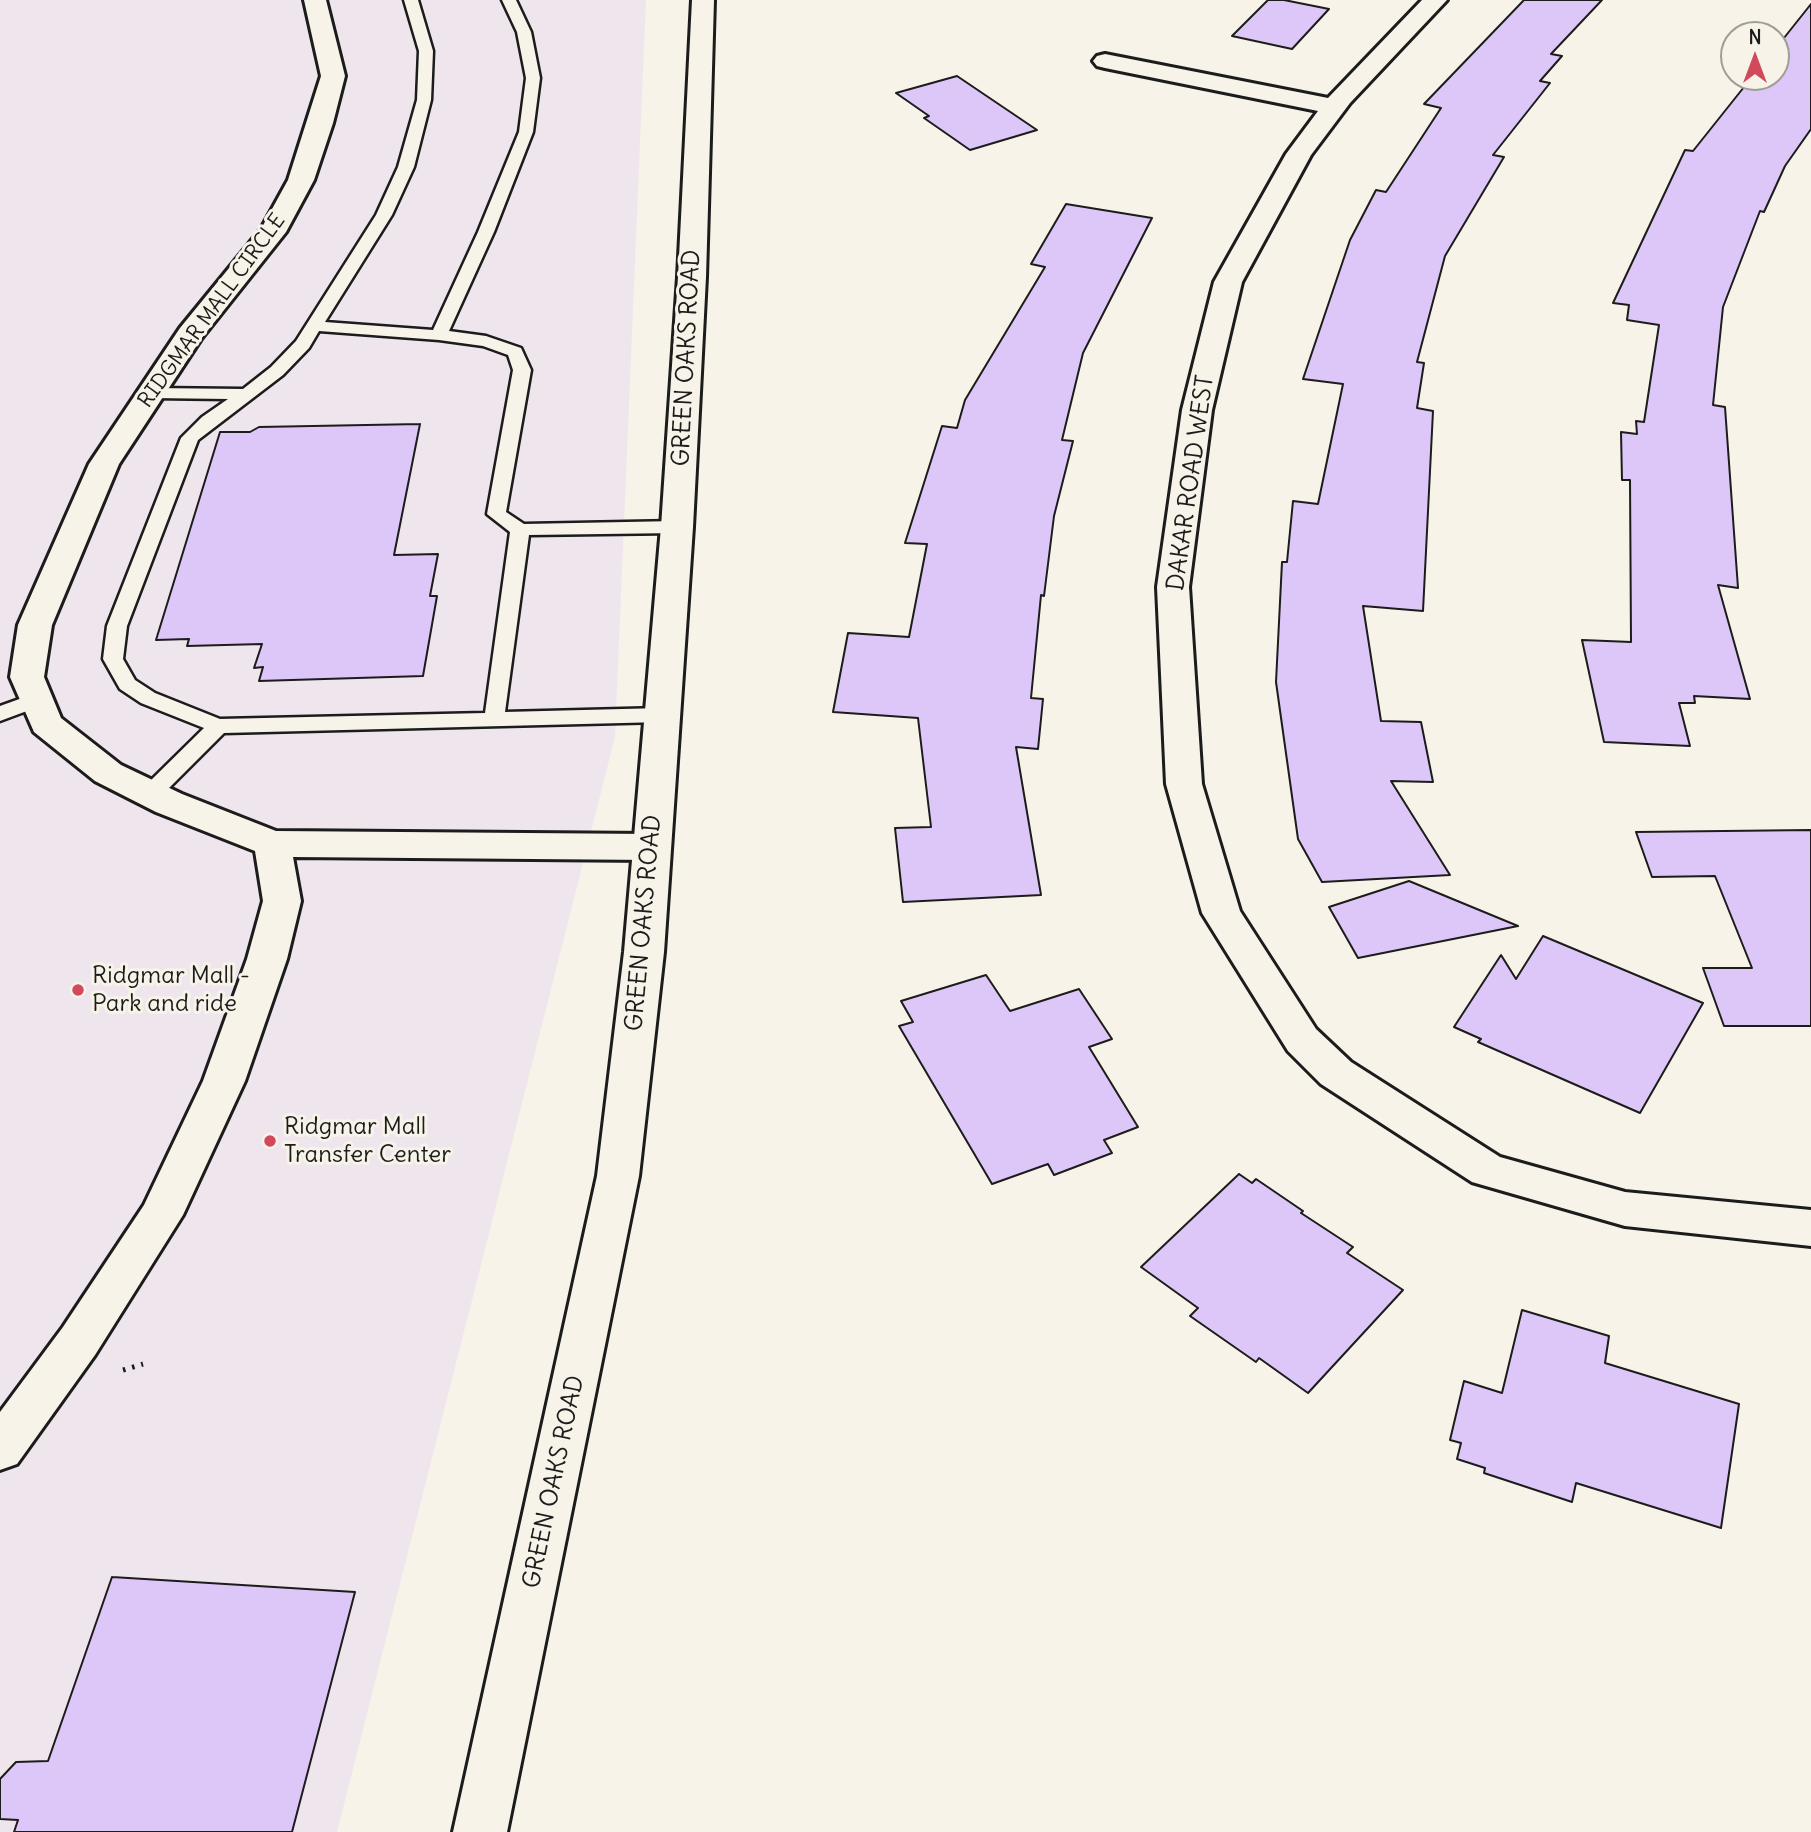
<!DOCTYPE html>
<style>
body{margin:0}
#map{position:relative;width:1811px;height:1832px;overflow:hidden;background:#f7f3e8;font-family:Delius,sans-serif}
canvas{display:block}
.north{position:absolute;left:1720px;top:21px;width:70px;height:70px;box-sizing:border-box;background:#f7f3e8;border:2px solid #9f9d96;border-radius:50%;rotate:0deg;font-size:19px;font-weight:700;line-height:28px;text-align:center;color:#1c1c1c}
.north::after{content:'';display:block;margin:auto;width:24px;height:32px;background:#d1495b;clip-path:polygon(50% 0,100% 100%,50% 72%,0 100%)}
</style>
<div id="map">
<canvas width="1811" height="1832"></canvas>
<div class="north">N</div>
</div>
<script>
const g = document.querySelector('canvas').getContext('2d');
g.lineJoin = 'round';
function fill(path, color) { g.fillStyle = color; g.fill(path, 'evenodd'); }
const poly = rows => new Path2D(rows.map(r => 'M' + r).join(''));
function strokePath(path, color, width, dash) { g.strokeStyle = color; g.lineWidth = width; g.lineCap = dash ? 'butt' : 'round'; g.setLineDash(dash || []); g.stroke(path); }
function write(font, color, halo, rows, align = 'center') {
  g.font = font + ' Delius,sans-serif'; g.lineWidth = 6; g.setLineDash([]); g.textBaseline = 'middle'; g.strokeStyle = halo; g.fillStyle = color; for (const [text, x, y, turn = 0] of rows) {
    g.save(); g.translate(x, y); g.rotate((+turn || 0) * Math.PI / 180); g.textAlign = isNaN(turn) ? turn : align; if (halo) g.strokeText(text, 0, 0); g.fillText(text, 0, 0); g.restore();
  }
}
fill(poly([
 [0,0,646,0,615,737,337,1832,0,1832]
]), '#efe6ed');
const building = poly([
 [1268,0,1284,0,1329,9,1292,49,1232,36,1268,0],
 [1524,0,1602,0,1551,54,1562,56,1540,81,1550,83,1493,155,1504,157,1445,256,1417,362,1424,363,1417,408,1433,411,1423,611,1363,606,1381,721,1421,722,1433,782,1391,781,1450,875,1322,882,1298,839,1276,682,1282,562,1287,562,1293,501,1318,504,1343,384,1303,379,1350,240,1376,190,1386,192,1441,108,1424,104,1524,0],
 [1811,4,1811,129,1785,166,1764,212,1760,211,1723,307,1713,405,1725,407,1738,588,1718,585,1750,699,1694,696,1695,703,1679,703,1690,746,1604,742,1582,640,1631,642,1630,480,1622,480,1621,432,1637,434,1636,421,1644,422,1659,325,1627,320,1629,305,1613,303,1685,150,1693,151,1752,77,1776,77,1776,48,1811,4],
 [957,76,1037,130,970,150,924,118,929,116,896,93,957,76],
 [1066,204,1152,218,1083,353,1062,440,1073,441,1054,516,1044,596,1041,595,1031,698,1043,699,1038,749,1016,747,1041,895,903,902,895,828,931,827,918,718,833,712,848,633,909,637,927,544,905,543,942,426,957,428,965,400,1045,267,1031,264,1066,204],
 [420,424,394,555,438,554,430,596,437,596,423,676,259,681,263,667,254,668,262,644,187,646,189,639,156,640,220,432,250,432,259,427,420,424],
 [1811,830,1811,1026,1724,1026,1703,968,1752,968,1715,876,1652,877,1636,832,1811,830],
 [1409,881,1518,926,1358,958,1329,907,1409,881],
 [1543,936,1703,1003,1640,1113,1478,1042,1481,1039,1454,1027,1501,955,1516,979,1543,936],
 [986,975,1010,1011,1079,989,1112,1039,1089,1047,1138,1127,1104,1140,1112,1153,1054,1175,1048,1164,992,1184,899,1026,913,1022,901,1001,986,975],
 [1239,1174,1252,1183,1256,1179,1303,1211,1301,1213,1353,1247,1347,1253,1403,1290,1308,1393,1259,1358,1256,1362,1190,1316,1198,1308,1141,1267,1239,1174],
 [1522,1310,1609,1336,1605,1363,1739,1404,1721,1528,1576,1483,1572,1502,1484,1473,1485,1468,1457,1459,1461,1443,1450,1440,1464,1381,1502,1393,1522,1310],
 [112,1577,355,1592,292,1832,14,1832,18,1820,0,1819,0,1779,16,1762,48,1761,112,1577]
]);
fill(building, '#ddc7f8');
strokePath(building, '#1c1c1c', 2);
const service = poly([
 [404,0,418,0,433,51,431,100,414,167,392,215,325,322,433,330,478,232,519,132,526,78,517,32,502,0,516,0,531,32,540,78,533,132,494,232,449,331,486,336,521,348,531,370,506,512,524,524,677,521,686,527,677,533,529,535,505,712,662,708,672,715,662,722,224,733,158,799,142,799,139,794,142,789,204,728,141,703,120,689,103,659,107,626,181,438,202,417,228,399,152,398,143,393,152,388,243,389,271,367,296,341,376,215,398,167,417,100,419,51,404,0],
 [319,331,439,340,483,346,508,355,513,370,487,514,510,532,485,713,220,719,155,693,135,680,123,659,127,626,198,440,283,375,309,348,319,331],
 [36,693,43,695,46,700,43,705,0,721,0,706,36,693]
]);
const minor = poly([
 [304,0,326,0,345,76,333,123,314,180,286,232,201,339,119,464,52,625,44,677,61,718,121,765,182,794,276,831,651,834,664,838,670,847,664,856,651,860,293,857,301,901,287,959,245,1081,183,1215,95,1355,17,1464,0,1470,0,1412,63,1327,144,1205,203,1081,247,959,263,901,255,851,156,812,95,781,34,732,10,677,18,625,89,464,180,328,261,229,288,180,321,76,304,0],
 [1422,0,1447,0,1350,103,1311,155,1242,282,1212,410,1189,587,1202,784,1240,911,1316,1029,1351,1062,1500,1157,1625,1192,1811,1210,1811,1246,1625,1226,1472,1182,1321,1084,1288,1051,1202,913,1166,784,1157,587,1182,410,1214,282,1286,154,1318,111,1105,68,1097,66,1093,61,1097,56,1105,54,1328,98,1422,0]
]);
const secondary = poly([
 [692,0,714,0,706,277,693,527,664,952,639,1176,507,1832,453,1832,597,1176,624,952,661,527,678,277,692,0]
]);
strokePath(service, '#1c1c1c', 5);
strokePath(minor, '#1c1c1c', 6);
strokePath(secondary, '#1c1c1c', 6);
strokePath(poly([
 [123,1370,143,1364]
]), '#1c1c1c', 5, [2.5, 7]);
fill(service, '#f7f3e8');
fill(minor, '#f7f3e8');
fill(secondary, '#f7f3e8');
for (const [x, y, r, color] of [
 [78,990,7,"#d1495b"],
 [270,1141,7,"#d1495b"]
]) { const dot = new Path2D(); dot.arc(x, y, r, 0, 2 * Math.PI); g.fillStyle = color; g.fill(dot); strokePath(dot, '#f7f3e8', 2.5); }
write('21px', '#1c1c1c', '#f7f3e8', [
 ["RIDGMAR MALL CIRCLE",212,311,-54]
]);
write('24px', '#1c1c1c', '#f7f3e8', [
 ["GREEN OAKS ROAD",687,358,-87],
 ["DAKAR ROAD WEST",1191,483,-82],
 ["GREEN OAKS ROAD",644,923,-85],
 ["GREEN OAKS ROAD",554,1482,-78]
]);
write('24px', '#1c1c1c', '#f7f3e8', [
 ["Ridgmar Mall -",92,976],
 ["Park and ride",92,1004],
 ["Ridgmar Mall",284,1127],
 ["Transfer Center",284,1155]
], 'left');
</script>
